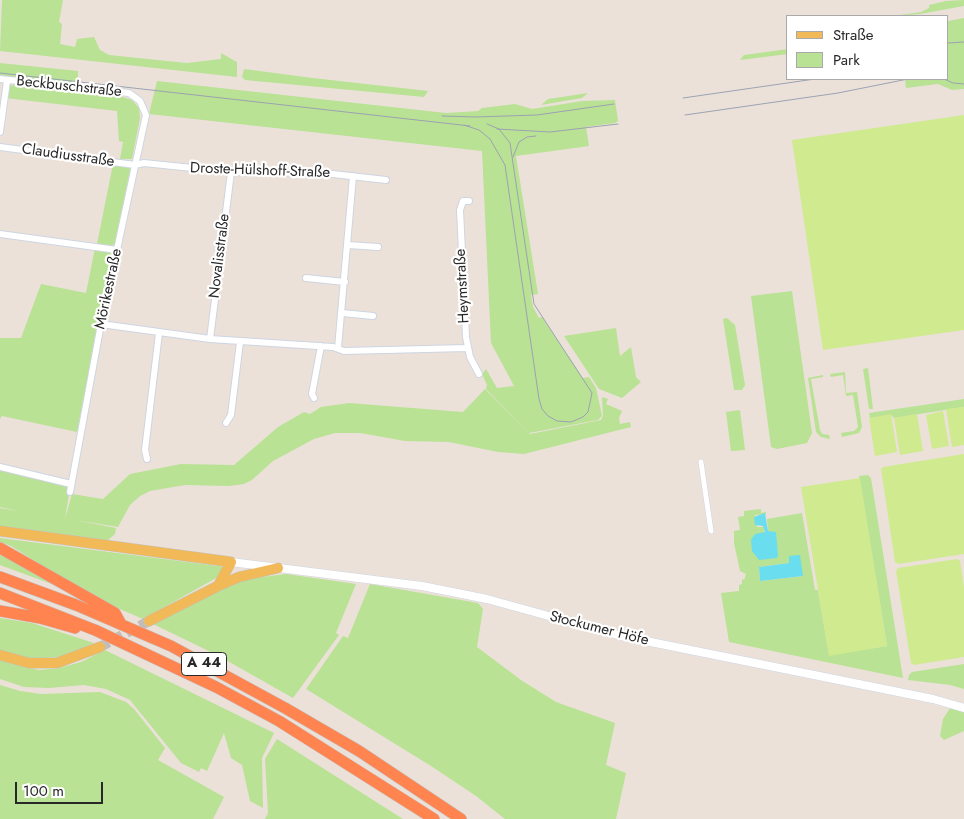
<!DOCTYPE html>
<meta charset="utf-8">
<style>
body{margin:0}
#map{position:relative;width:964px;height:819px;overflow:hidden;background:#ebe1d9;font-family:Jost,sans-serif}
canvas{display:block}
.legend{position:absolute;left:786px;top:15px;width:162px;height:65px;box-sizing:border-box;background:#fff;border:1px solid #a9a9a9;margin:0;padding:6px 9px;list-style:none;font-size:15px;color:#282828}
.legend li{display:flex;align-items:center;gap:10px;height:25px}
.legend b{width:25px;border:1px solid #a9a9a9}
.scale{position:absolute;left:15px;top:782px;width:88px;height:22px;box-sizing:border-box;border:2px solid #282828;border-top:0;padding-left:6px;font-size:15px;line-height:18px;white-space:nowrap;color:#282828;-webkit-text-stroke:4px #fff;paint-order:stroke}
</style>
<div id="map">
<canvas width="964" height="819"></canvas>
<ul class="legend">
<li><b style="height:6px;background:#f1b958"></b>Straße</li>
<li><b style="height:14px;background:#b9e294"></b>Park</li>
</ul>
<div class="scale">100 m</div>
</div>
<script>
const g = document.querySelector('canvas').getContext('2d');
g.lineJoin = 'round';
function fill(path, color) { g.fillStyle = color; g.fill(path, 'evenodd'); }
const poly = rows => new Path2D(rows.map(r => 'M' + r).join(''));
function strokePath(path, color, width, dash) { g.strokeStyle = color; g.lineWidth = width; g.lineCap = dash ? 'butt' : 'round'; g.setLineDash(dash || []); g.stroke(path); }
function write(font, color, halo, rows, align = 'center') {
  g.font = font + ' Jost,sans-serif'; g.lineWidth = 4.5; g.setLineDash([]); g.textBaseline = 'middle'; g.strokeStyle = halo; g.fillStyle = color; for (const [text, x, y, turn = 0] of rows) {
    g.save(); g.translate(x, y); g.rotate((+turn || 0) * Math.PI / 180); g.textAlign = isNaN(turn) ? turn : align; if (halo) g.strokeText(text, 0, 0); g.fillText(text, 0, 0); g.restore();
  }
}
fill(poly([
 [2,0,63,0,59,22,62,24,60,44,75,47,77,39,94,37,100,50,109,55,187,63,221,59,221,53,237,62,237,77,0,51],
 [964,0,964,6,920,14,893,16,921,12,929,8,929,5,946,1],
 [964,18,964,89,952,90,938,84,906,88,905,79,948,79,948,21],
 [788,49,788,54,740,60,744,55],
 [0,63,78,71,78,86,0,77],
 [244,69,313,78,428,91,424,97,245,80,242,77],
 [157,81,446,113,478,111,482,108,515,104,532,109,582,101,615,100,618,121,615,123,586,127,589,146,516,156,538,294,531,295,533,307,539,318,542,317,583,378,589,377,596,388,602,416,598,420,529,433,486,389,487,385,482,374,486,369,497,388,514,386,491,343,482,151,149,114],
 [11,85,123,97,132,100,139,108,140,118,132,159,120,159,123,142,119,141,117,111,5,98,8,86],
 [588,93,582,98,541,105,548,99],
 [113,164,129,167,130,170,115,244,109,246,97,244],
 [95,248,112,251,113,254,77,432,2,416,0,419,0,338,21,338,41,284,86,293],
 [792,291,812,433,807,443,777,449,771,447,751,296],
 [727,318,735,325,745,385,742,390,734,390,723,319],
 [616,328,620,356,631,347,636,377,641,382,622,398,599,389,564,336],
 [868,368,873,409,869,409,863,369],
 [845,372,846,393,857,392,862,427,859,433,842,437,841,433,854,431,858,427,853,395,846,396,843,375,831,377,830,374],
 [823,375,823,377,811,379,820,430,822,434,829,435,830,439,821,437,816,432,808,378],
 [485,389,530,434,601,420,603,416,602,397,608,399,606,404,622,411,619,418,620,424,630,422,631,427,524,454,498,452,449,442,405,441,360,433,335,433,314,439,273,461,252,480,244,484,229,486,185,485,150,491,140,496,130,505,118,527,75,520,116,528,115,534,107,541,0,526,0,508,18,511,0,507,0,469,64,482,70,488,65,519,72,494,103,499,130,474,181,464,234,465,278,427,304,412,310,414,321,407,349,403,463,412],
 [964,399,964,407,894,418,891,415,870,418,869,413],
 [740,410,745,450,731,451,726,412],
 [868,475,871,478,903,678,729,642,721,593,739,591,739,585,742,584,742,579,744,580,746,574,740,571,734,543,734,531,740,530,738,517,744,516,744,511,761,509,761,513,766,512,766,514,755,515,757,527,764,527,764,533,778,555,776,541,768,531,767,519,802,513,815,590,818,590,829,655,887,646,859,476],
 [789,563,803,576,760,581,759,567],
 [0,538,226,567,218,577,143,619,92,597,11,546,0,542],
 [0,554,57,586,0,565],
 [286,574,356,584,336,633,339,635,293,698,217,655,153,624,238,580],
 [370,584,478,603,483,609,477,647,521,680,556,702,615,723,606,765,626,773,616,819,505,819,476,796,431,766,306,689,343,636,348,638],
 [0,618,32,623,94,643,65,657,27,659,0,651],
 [105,650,274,733,262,758,263,808,250,801,242,765,231,758,224,733,207,771,201,768,199,772,181,763,130,700,106,689,84,685,49,688,24,687,0,679,0,660,39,670,59,668,81,662],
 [964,664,964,689,950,685,908,680,909,675,912,672],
 [0,685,20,691,41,694,100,692,126,702,134,709,165,748,158,760,224,797,213,819,0,819],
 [950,708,964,712,964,731,944,740,940,736,943,719],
 [277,739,403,819,265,819,268,813,265,759]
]), '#b9e294');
fill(poly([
 [964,115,964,330,823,350,792,140],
 [964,407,964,445,952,447,946,409],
 [943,411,949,446,932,449,926,415],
 [891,414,897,452,875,456,869,418],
 [917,414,923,451,900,455,894,418],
 [964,454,964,554,898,564,895,562,881,469,883,467],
 [860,478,887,646,829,656,801,487],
 [957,559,960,561,964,587,964,657,914,665,911,663,896,571,898,568]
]), '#d0ea90');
fill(poly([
 [765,513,768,531,776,532,778,555,777,558,759,560,752,551,751,540,755,534,765,532,763,526,755,525,754,517],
 [800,555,803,576,760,581,759,567,789,563,789,556]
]), '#6addef');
strokePath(poly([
 [100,647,149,621]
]), '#c4bcb6', 10, [10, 5]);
const pedestrian = poly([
 [701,462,711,531]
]);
const minor = poly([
 [0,79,129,93,140,101,146,115,101,324,70,492],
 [0,132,7,81],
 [0,147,135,165,144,163,231,172,324,173,386,180],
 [469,201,463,201,460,210,466,337,470,357,479,374],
 [0,234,117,250],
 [348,245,378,247],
 [306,278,345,282],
 [342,313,373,316],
 [101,324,210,339,333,347,344,351,467,348],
 [210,339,231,172],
 [338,348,353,176],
 [314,398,312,394,321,346],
 [226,423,231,415,240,342],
 [147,459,145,450,159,333],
 [0,467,71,484]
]);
const tertiary = poly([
 [231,562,422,586,487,599,621,636,933,699,964,708]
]);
const primary = poly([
 [0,531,231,562,218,586],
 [149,621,218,586,239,577,278,568],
 [0,655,29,663,57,663,100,647]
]);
const motorway = poly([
 [0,548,115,613,121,624],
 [0,577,76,605,171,646,285,708,359,751,461,819],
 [0,593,95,630,216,687,279,721,434,819],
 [0,611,40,618,75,628]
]);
strokePath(pedestrian, '#ced5e1', 6);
strokePath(minor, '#ced5e1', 8);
strokePath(tertiary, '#ced5e1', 9);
strokePath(primary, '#c3c3c3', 11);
strokePath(motorway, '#c3c3c3', 12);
strokePath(pedestrian, '#fff', 5);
strokePath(minor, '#fff', 6);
strokePath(tertiary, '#fff', 8);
strokePath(primary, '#f1b958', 10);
strokePath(motorway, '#ff8450', 11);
strokePath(poly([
 [948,43,964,42],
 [0,73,470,126],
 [944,79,953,83,964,84],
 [683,98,815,79],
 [685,115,838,93,908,79],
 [442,116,475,117,537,115,614,104],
 [464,125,479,130,490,139,505,165,539,399,542,409,548,416,557,421,571,422,583,417,588,412,592,393,534,304,510,143,499,129,487,124],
 [497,129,550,132,618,124],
 [513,157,519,142,527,137,536,136]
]), '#9ca2b3', 1);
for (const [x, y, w] of [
 [204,664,45]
]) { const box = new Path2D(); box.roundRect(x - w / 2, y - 11.5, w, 23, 4); g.fillStyle = '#fff'; g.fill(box); strokePath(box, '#282828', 1); }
write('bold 14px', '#282828', null, [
 ["A 44",204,664]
]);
write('15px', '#282828', '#fff', [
 ["Beckbuschstraße",69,87,6],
 ["Claudiusstraße",68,156,8],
 ["Droste-Hülshoff-Straße",260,171,2],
 ["Novalisstraße",220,256,-83],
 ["Heymstraße",463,286,-93],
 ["Mörikestraße",109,289,-78],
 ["Stockumer Höfe",599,629,14]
]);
</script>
